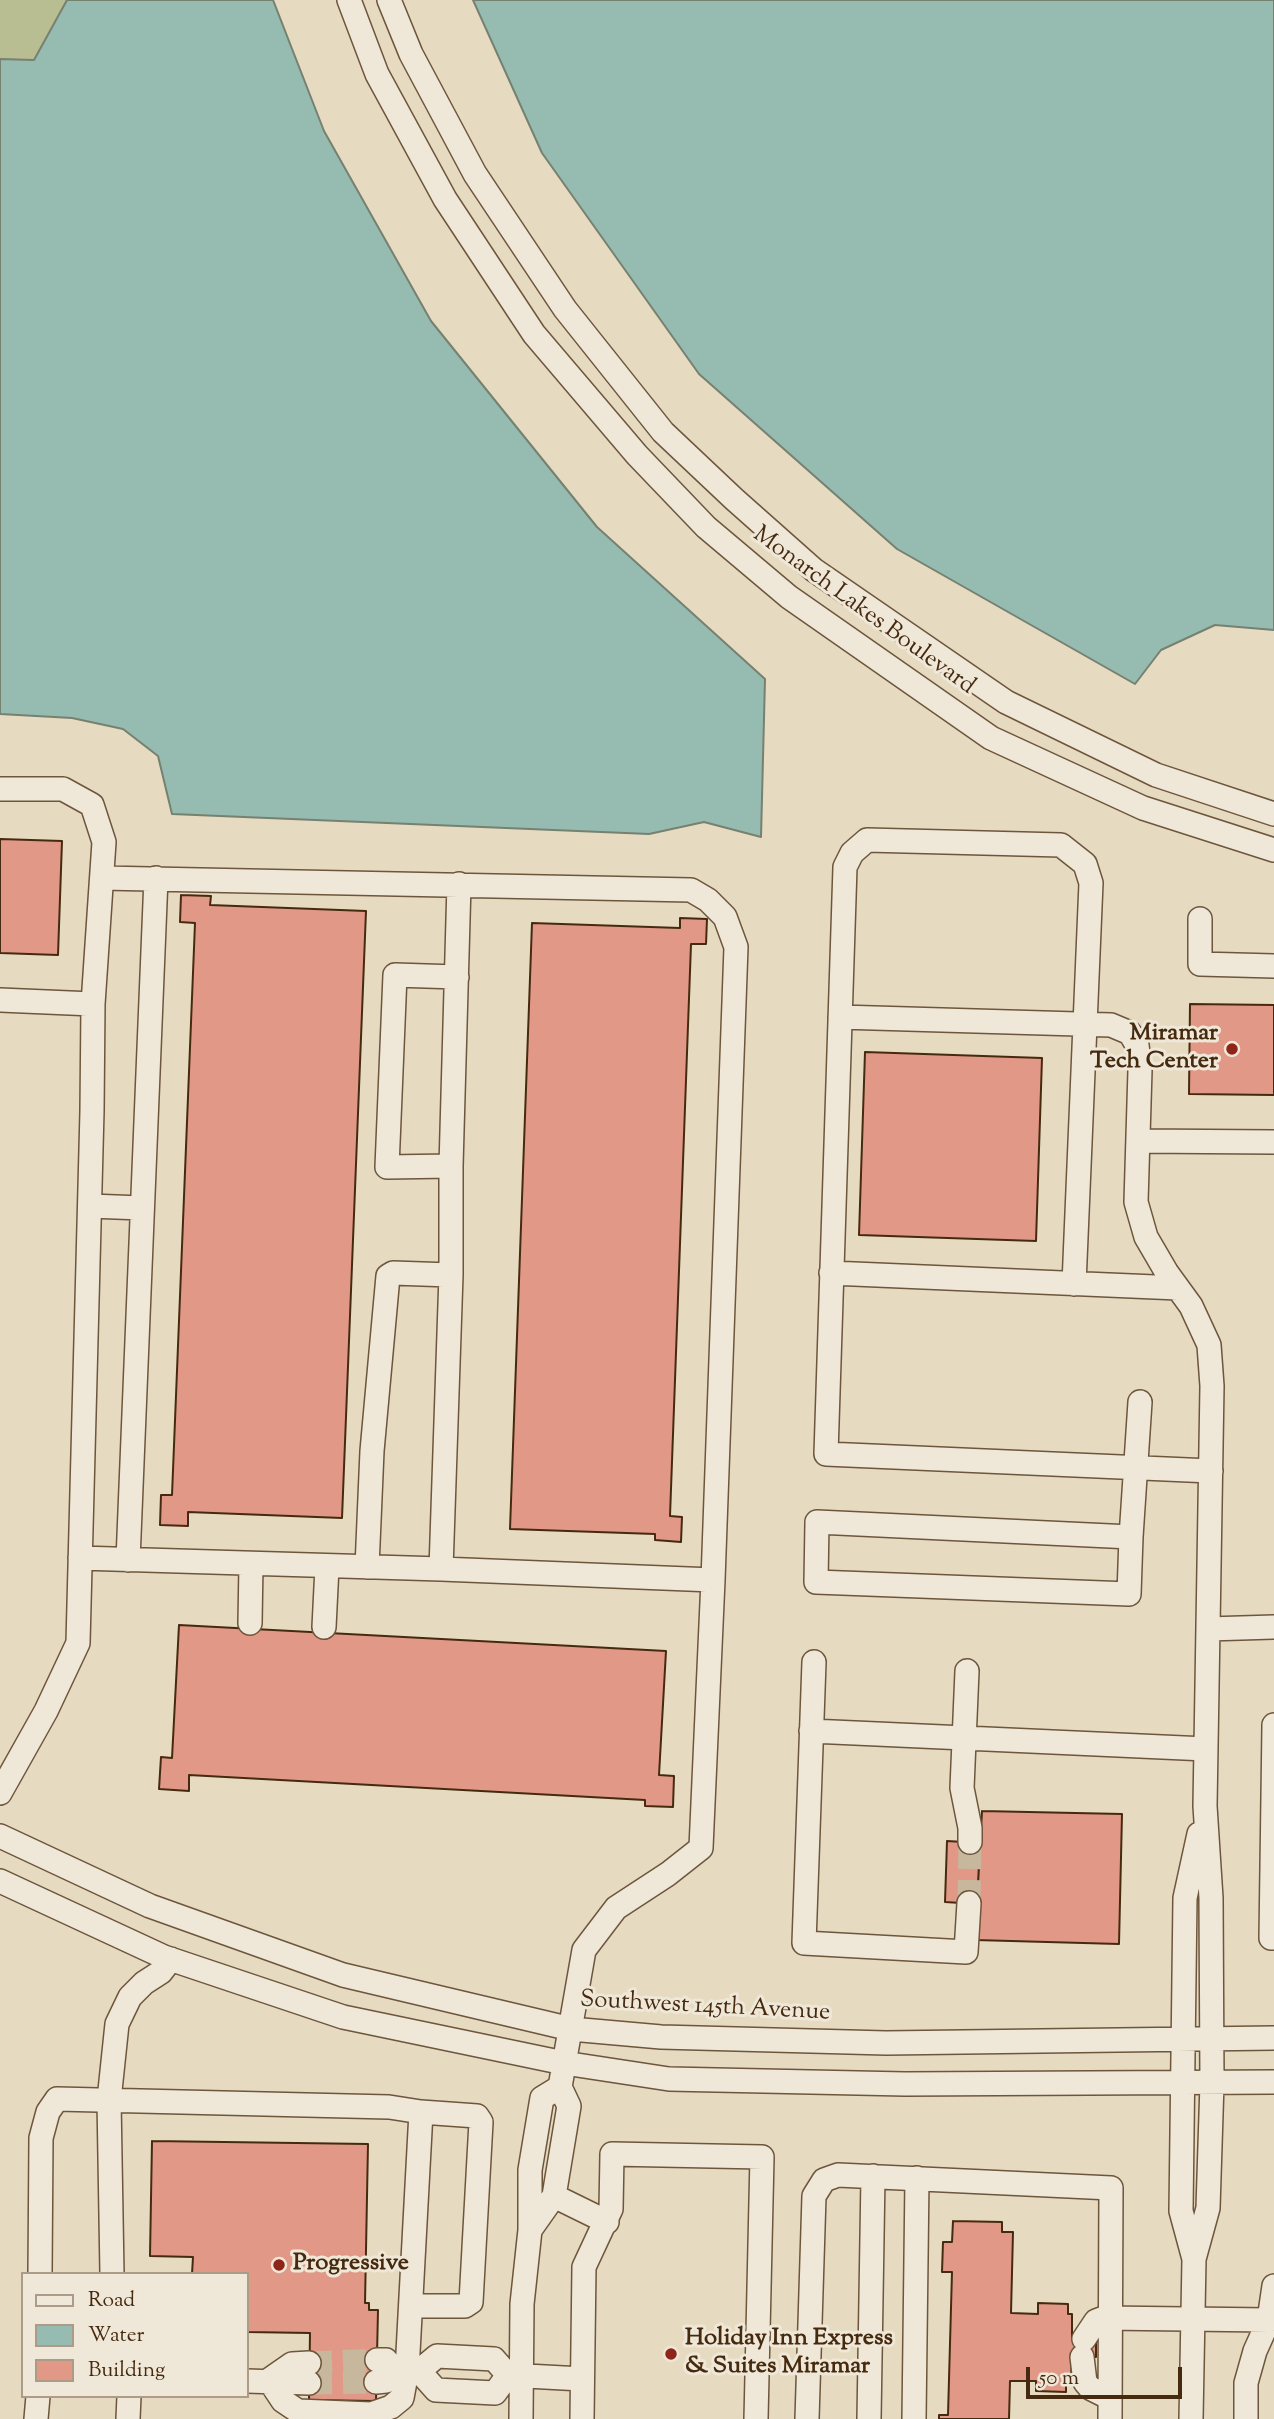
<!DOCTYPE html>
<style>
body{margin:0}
#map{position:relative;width:1274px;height:2419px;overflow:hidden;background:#e6dac1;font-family:"Sorts Mill Goudy",serif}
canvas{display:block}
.legend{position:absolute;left:21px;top:2272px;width:228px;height:126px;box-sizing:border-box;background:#efe7d7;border:2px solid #ab9b87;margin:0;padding:9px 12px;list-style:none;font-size:21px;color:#452a0f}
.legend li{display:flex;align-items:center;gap:14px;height:35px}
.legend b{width:35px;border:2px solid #ab9b87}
.scale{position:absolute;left:1026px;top:2367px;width:156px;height:32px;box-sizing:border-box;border:4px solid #452a0f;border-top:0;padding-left:9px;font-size:21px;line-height:24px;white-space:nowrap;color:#452a0f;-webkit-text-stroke:5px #efe7d7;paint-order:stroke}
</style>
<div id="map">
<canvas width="1274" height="2419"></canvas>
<ul class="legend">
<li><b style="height:9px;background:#efe7d7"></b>Road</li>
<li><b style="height:19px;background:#96bbb1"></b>Water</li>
<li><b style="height:19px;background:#e29887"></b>Building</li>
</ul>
<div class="scale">50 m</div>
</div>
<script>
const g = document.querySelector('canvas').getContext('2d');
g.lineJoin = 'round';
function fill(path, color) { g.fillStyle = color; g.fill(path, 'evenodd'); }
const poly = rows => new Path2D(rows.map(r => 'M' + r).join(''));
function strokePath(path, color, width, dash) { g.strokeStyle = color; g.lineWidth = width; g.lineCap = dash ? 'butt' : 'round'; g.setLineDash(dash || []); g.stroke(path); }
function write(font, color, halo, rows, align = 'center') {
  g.font = font + ' "Sorts Mill Goudy",serif'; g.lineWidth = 6; g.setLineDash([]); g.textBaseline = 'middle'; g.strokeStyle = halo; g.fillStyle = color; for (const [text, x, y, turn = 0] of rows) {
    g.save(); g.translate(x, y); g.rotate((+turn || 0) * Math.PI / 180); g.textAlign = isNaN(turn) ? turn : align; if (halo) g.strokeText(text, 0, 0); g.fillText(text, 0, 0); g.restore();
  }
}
fill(poly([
 [0,0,67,0,34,60,0,59]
]), '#b8be91');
const water = poly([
 [67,0,273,0,324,131,431,321,597,527,765,679,761,837,704,822,649,834,172,814,158,756,123,729,72,718,0,714,0,59,34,60,67,0],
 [473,0,1274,0,1274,630,1215,625,1161,650,1135,684,897,549,699,374,542,153,473,0]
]);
fill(water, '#96bbb1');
strokePath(water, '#768170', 2);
const building = poly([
 [0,839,62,841,58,955,0,953,0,839],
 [181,895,211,896,210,905,366,911,342,1518,188,1512,188,1526,160,1525,161,1495,172,1495,195,923,180,922,181,895],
 [680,918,707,919,706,944,691,944,670,1516,682,1517,681,1542,655,1540,655,1534,510,1529,532,923,680,928,680,918],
 [1190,1004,1274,1005,1274,1095,1189,1094,1190,1004],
 [865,1052,1042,1058,1036,1241,859,1235,865,1052],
 [179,1625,666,1651,659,1775,674,1776,673,1807,645,1806,645,1800,189,1775,189,1791,159,1789,161,1757,172,1758,179,1625],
 [982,1811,1122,1814,1119,1944,975,1940,982,1811],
 [947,1841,980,1843,977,1904,945,1902,947,1841],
 [152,2141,368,2144,365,2303,369,2303,369,2310,378,2310,376,2401,309,2400,310,2333,247,2332,247,2274,192,2274,193,2257,150,2256,152,2141],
 [953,2221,1002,2222,1002,2232,1013,2232,1011,2313,1038,2314,1038,2303,1068,2304,1068,2314,1072,2314,1072,2338,1096,2339,1096,2357,1072,2357,1071,2382,1066,2382,1066,2392,1036,2391,1036,2381,1010,2381,1009,2419,939,2419,939,2415,948,2415,952,2272,942,2272,943,2242,952,2242,953,2221]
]);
fill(building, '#e29887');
strokePath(building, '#452a0f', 2);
strokePath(poly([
 [969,1903,970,1842],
 [309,2363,377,2360],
 [309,2383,376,2382]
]), '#c6b79d', 23, [23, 11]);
const minor = poly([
 [349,0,377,74,445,199,534,334,637,455,706,527,789,597,991,738,1143,808,1274,850],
 [389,0,411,54,475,174,565,309,663,432,734,499,814,570,1006,702,1156,775,1274,814],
 [0,789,63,789,92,805,104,842,93,1004,92,1111,78,1643,46,1711,0,1793],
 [102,878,691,890,708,900,725,917,736,947,713,1580,701,1848,668,1874,616,1908,584,1950,560,2087,569,2106,554,2196,530,2230],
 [1200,919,1200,964,1274,966],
 [0,1000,93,1004],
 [840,1017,1111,1025,1130,1033,1137,1045,1140,1070,1136,1202,1146,1237,1167,1273,1191,1306,1209,1345,1212,1386,1205,1806,1211,1898,1212,2083,1208,2208,1194,2259,1191,2419],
 [1138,1141,1274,1142],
 [451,1166,387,1167,395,975,457,977],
 [90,1206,142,1208],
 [831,1273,1178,1288],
 [1074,1284,1091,883,1085,864,1061,845,867,840,852,853,845,867,826,1454,1211,1471],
 [1131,1537,1129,1594,816,1582,817,1522,1131,1537,1140,1402],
 [80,1558,441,1569,713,1580],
 [128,1560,156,878],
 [367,1567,372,1451,388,1276,393,1273,451,1275],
 [441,1569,451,1275,451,1166,459,884],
 [250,1623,251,1564],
 [324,1627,327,1567],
 [1208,1629,1274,1627],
 [814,1662,804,1943,966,1952,969,1903],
 [967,1671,962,1788,970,1828,970,1842],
 [1274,1725,1271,1938,1274,1938],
 [811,1731,1206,1749],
 [0,1836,150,1906,343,1975,571,2029,661,2037,886,2043,1274,2038],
 [0,1881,164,1957,343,2017,564,2063,669,2079,905,2084,1274,2082],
 [554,2196,607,2222],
 [1194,2259,1181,2211,1185,1898,1199,1834],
 [40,2274,41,2138,48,2112,57,2099,389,2107,421,2112,407,2371,394,2371],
 [112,2274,109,2100,117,2024,130,1997,144,1983,161,1972,171,1959],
 [411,2306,465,2306,471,2302,481,2122,477,2116,421,2112],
 [1084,2339,1096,2321,1104,2318,1269,2320],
 [1082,2357,1085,2382,1090,2388,1110,2398],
 [377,2360,386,2360,394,2371],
 [419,2371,436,2390,495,2393,508,2375],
 [269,2380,283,2401,298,2411,371,2414,391,2407,402,2398,407,2371,419,2371,437,2356,494,2359,508,2375,582,2379],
 [269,2380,292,2364,309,2363],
 [247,2381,309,2383],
 [376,2382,386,2381,394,2371],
 [36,2419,38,2396],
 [128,2419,129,2396],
 [521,2419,522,2304,530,2230,530,2170,542,2098,560,2087],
 [582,2419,584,2267,611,2209,612,2154,762,2157,756,2419],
 [807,2419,814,2196,824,2180,838,2175,1111,2188,1110,2419],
 [869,2419,873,2176],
 [914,2419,917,2178],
 [1246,2419,1246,2383,1255,2351,1269,2320,1274,2286]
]);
strokePath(minor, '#6d563c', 26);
strokePath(minor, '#efe7d7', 23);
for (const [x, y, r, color] of [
 [1232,1049,7,"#8f2418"],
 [279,2265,7,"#8f2418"],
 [671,2354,7,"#8f2418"]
]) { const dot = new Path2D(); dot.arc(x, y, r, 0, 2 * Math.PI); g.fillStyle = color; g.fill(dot); strokePath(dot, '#efe7d7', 2.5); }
write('24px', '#452a0f', '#efe7d7', [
 ["Monarch Lakes Boulevard",863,612,36],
 ["Southwest 145th Avenue",705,2008,3]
]);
write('bold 24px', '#452a0f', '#efe7d7', [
 ["Miramar",1218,1035,"right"],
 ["Tech Center",1218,1063,"right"],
 ["Progressive",293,2265],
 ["Holiday Inn Express",685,2340],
 ["& Suites Miramar",685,2368]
], 'left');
</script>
